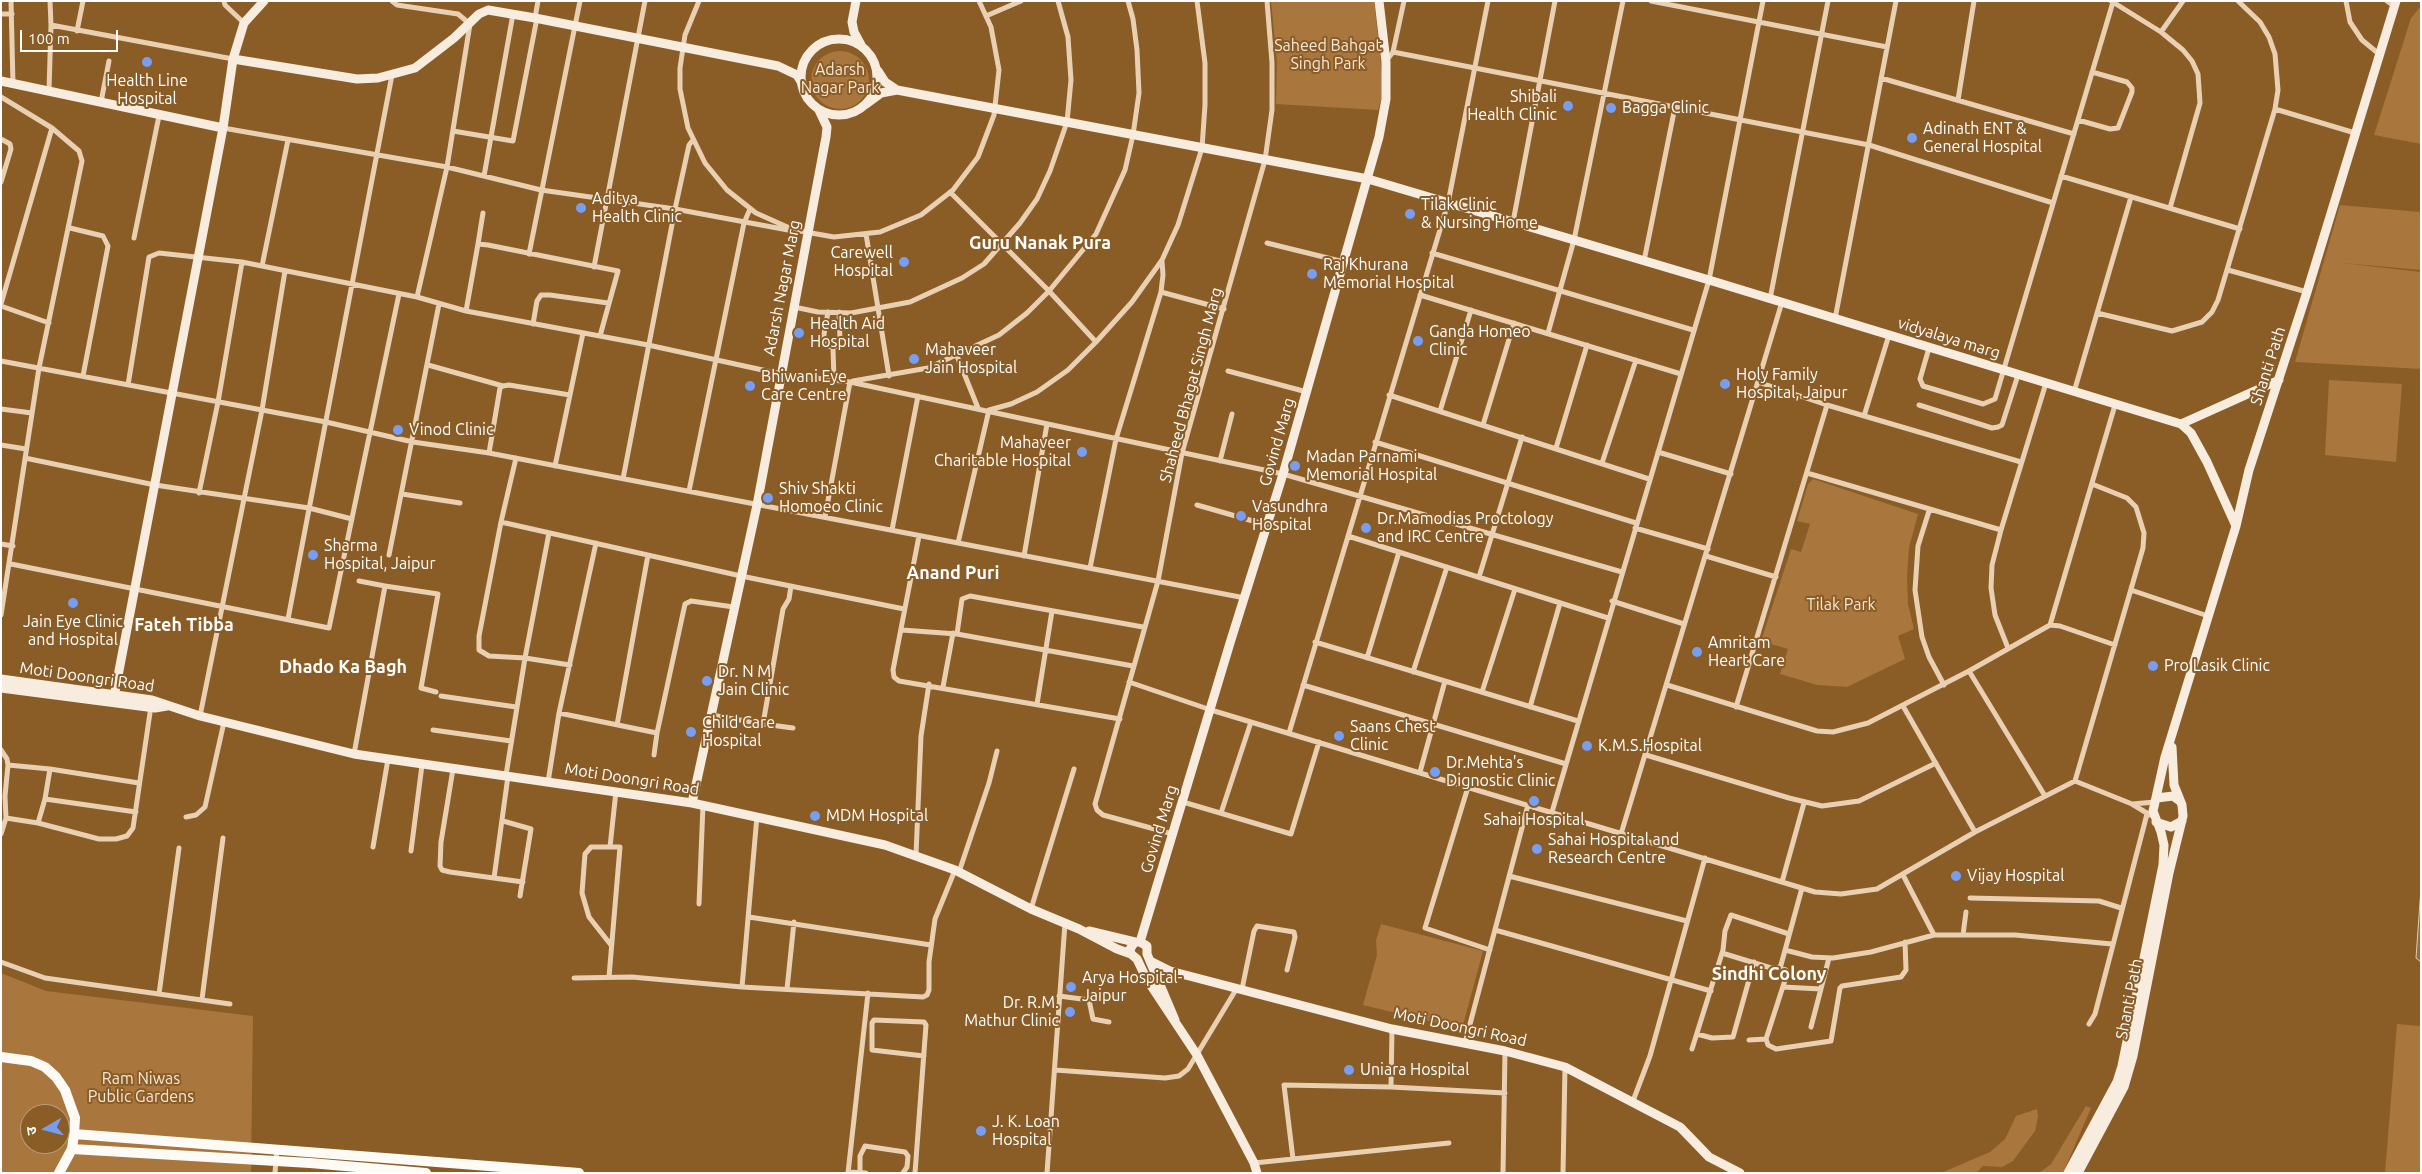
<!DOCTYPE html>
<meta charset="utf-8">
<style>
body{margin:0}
#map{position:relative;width:2422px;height:1174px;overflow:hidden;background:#8a5c26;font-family:Ubuntu,"Noto Sans Devanagari",sans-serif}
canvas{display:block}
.frame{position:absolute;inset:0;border:2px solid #fff;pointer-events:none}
.north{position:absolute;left:20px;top:1104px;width:50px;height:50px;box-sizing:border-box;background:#8a5c26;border:1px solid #b99d7d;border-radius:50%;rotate:262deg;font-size:14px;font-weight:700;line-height:20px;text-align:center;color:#fff}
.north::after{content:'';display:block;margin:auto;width:18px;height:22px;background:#789ef3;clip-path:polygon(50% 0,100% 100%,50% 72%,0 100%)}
.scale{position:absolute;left:20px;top:30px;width:98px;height:22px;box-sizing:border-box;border:2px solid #fff;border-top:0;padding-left:6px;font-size:15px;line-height:18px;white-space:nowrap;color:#fff;-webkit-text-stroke:4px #8a5c26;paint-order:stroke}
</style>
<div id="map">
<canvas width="2422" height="1174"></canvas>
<div class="frame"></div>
<div class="north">उ</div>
<div class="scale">100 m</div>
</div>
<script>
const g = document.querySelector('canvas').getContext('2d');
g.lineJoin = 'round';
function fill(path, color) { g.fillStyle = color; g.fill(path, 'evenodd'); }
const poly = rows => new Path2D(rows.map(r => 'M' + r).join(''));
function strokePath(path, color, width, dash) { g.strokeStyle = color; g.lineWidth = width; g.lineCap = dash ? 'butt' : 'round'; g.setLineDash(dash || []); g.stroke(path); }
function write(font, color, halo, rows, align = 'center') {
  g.font = font + ' Ubuntu,sans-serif'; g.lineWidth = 4; g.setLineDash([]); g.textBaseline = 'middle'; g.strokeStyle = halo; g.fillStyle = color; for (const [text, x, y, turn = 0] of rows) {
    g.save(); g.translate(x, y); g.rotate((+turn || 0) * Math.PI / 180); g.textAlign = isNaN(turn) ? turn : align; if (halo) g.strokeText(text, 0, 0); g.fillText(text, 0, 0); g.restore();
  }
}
fill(poly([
 [1271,1,1374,1,1384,90,1378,110,1276,104,1277,62],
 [2421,6,2421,144,2374,135,2411,18],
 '811 80a29 29 0 1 1 58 0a29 29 0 1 1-58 0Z',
 [2340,205,2421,212,2421,270,2343,263,2421,272,2421,369,2295,362],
 [2329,380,2402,384,2396,462,2325,455],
 [1813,479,1918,514,1909,548,1907,576,1908,604,1914,629,1898,636,1905,659,1847,687,1817,685,1780,674,1788,649,1761,641,1791,549,1801,552,1810,524,1797,521,1808,484],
 [1381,924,1483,951,1462,1029,1363,1005,1377,955,1376,940],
 [1,973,46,991,253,1016,251,1173,1,1173],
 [30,1114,60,1114,60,1144,30,1144],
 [2397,1024,2421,1026,2421,1173,2385,1173],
 [2086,1106,2091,1108,2063,1173,2039,1173,2051,1164],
 [2037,1109,2038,1116,2035,1131,2013,1161,2002,1167,1983,1166,1976,1173,1941,1173,1990,1152,2005,1139,2016,1116]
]), '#a9763d');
const water = poly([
 [2421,888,2421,962,2416,958,2421,888]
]);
fill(water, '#906f49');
strokePath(water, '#eacaa8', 1);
strokePath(poly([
 [11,1,13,84],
 [224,1,225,5,244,23],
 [392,1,397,5,458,14,470,24,447,167,417,297],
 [699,1,685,35,680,68,680,89,688,128,705,163,727,190,756,213,794,230,834,237,880,232,921,215,953,190,978,157,994,115,999,70,991,27,979,1],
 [1651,1,1887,47],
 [2111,1,2161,32,2183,50,2192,61,2198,74,2200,103,2170,208],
 [2346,1,2350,22,2362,40,2379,54],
 [2387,1,2394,6],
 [1,14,12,14],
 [986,16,1021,1],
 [535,18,538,1],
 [51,25,233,59],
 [77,31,83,1],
 [2161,32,2183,1],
 [1393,52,1869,145,2053,203],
 [1386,61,1393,52,1404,1],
 [1881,78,2074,134],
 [49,90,51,25,50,1],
 [1,97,52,128,79,151,82,161,39,368,1,615],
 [1958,100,1974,1],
 [101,102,109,61],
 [2275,109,2355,133],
 [2078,120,2110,129,2118,128,2132,92,2132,88,2127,82,2092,72],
 [223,128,447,167,541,190,675,209,788,230],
 [453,131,513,141,537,18],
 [1,139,10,144,11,149,1,182],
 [484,176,513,14],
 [2061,176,2240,229],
 [950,192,1049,291,1096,342],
 [1513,222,1555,1],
 [70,228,103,236,108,246,83,376],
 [866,234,889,376],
 [134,238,159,116],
 [1267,243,1344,262],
 [478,244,483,213],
 [1432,253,1693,330],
 [529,254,580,1],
 [1644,261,1675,107],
 [262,266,288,140],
 [594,267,645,1],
 [2228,270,2307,292],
 [1161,292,1224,309],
 [1420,295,1681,374],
 [1770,299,1828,1],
 [1,304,52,128],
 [1,306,49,323],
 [794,307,818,312,851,313,910,302,962,278,984,264,1020,223,1037,199,1050,171,1067,122,1071,80,1068,37,1058,1],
 [466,311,478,244,488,245,618,271,600,336],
 [828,312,823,340,826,345,833,348,839,345,840,340,839,312],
 [2097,313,2172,331,2202,322,2212,312,2218,300,2275,109,2278,90,2275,54,2269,37,2260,22,2238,1],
 [1835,319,1896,1],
 [533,324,537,301,541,295,550,295,608,303],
 [1548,333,1574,240,1623,1],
 [833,348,834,380],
 [1929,348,1920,379,1923,386,1983,404,1995,399,2113,2],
 [957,356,978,408],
 [1,361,326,422,413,442,489,453,1245,598],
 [428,365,503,386],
 [1228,371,1307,392],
 [853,381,928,368,999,335,1027,313,1049,291,1096,234,1125,170,1133,135,1139,93,1137,50,1133,19,1128,1],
 [1758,382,1827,405,2021,462],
 [128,385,149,257,159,253,242,262,417,297,466,311,648,345,781,374,850,382,1283,474,1622,572],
 [2074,392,2131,197],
 [1389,395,1649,479],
 [1919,405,1992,428,1998,427,2002,425,2018,375],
 [1,409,32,413],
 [1440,411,1471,310],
 [1864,416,1889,335],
 [1483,425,1514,323],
 [1375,442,1636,523],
 [1,445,26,449],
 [1556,448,1587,345],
 [1658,452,1731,474],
 [489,453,500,388,503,386,509,385,570,395],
 [25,458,155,485,309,508,352,519],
 [516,458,501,522,479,636,479,650,489,656,525,658,570,665],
 [1220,461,1232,414],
 [1602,463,1636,360],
 [555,466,583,333],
 [1807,473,2001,530],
 [623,479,675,209,689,145,693,140],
 [689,491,744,223,750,209],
 [199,493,218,402,242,262],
 [402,494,460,503],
 [1197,505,1267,525],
 [1929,511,1918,546,1915,590,1922,637,1929,657,1944,685],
 [825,517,850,382],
 [501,522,741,576,904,609],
 [1635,528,1708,549],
 [892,530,918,396],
 [919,536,893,670,894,677,899,681,1120,719],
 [1348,536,1608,618],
 [958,543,989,410,1011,404,1037,392,1068,370,1096,342,1132,302,1162,260,1178,225,1202,148,1205,105,1205,63,1197,1],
 [1,544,13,546],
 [389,555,439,304],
 [1024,556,1047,424],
 [1706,556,1776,577],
 [11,564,329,628,399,294],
 [1090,568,1116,439,1161,292,1163,275,1162,261],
 [1479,577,1522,437],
 [359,581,385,586],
 [2131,590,2208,616],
 [1612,601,1684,624],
 [288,619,392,75],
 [2050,625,2115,405],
 [902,630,957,634,1133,666],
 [957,634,962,599,970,596,1143,627],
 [1315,642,1578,721],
 [2008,648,1995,615,1991,588,1992,565,2001,530,2046,383],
 [1367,658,1399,552],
 [1969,671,2045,796],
 [1413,672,1447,567],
 [1129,682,1211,710,1815,892,1841,894,1877,889,1975,832,2075,781,2132,804],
 [1303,685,1566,764],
 [1667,685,1817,731,1833,732,1868,723,1969,671,2050,625,2060,626,2115,645],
 [943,687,953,633],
 [1482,692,1515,589],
 [441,696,516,707],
 [1037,704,1052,611],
 [1903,706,1975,832],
 [1530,707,1560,603],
 [1736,707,1827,405],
 [559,713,657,733,685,604,691,601,734,607],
 [711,715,763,724,783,609,789,599,791,586],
 [200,716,262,410,285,271],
 [763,724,793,728],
 [617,725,648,555],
 [433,730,511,741],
 [1289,733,1448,203,1488,1],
 [1,750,7,759,8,765,5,796,6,818],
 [354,754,385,586,438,594,421,688,436,692],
 [654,755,657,733],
 [1646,755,1789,798,1822,806,1859,801,1936,763],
 [8,765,50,769],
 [453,769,441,842,440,866,442,870,450,872,523,882],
 [1420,772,1445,681],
 [506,775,525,658,549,533],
 [2075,781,2143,548,2144,533,2136,507,2127,498,2092,484],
 [548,782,559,713,596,543],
 [1468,787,1425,928,1490,950],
 [1183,802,1291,834,1319,742],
 [136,812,45,799,50,769,139,783],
 [1552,812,1709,280,1763,1],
 [1221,813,1251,722],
 [2150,815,2132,804,2155,802],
 [186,817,196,815,205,807,224,722],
 [503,821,531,829,520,896],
 [38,823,99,839,116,839,127,836,133,828,151,706],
 [1,834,6,818,38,823,45,799],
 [1173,834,1103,815,1097,810,1095,804,1158,581,1182,453,1265,160,1272,110,1272,63,1267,1],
 [1621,834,1782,302],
 [373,847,388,759],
 [610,847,591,847,585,854,582,893,589,917,611,945],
 [411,851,422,765],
 [916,855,921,736,929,684],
 [959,872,989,783,997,751],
 [1903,875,1934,935],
 [1509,876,1687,921],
 [494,878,508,776],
 [1782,882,1804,803],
 [1970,898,2099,901,2121,908],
 [699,904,703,805],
 [1031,909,1074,769],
 [749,917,931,945],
 [1495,930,1711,991],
 [1963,935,1966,912],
 [1785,950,1812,957,1833,958,1871,952,1934,935,2015,935,2112,944],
 [1722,953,1771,968,1778,968,1781,965,1802,888],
 [1,962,45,978,230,1004],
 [609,977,620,847,610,847,616,791],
 [574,978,632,977,742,987,923,997,927,995,929,990,929,962,935,919,955,870],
 [742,987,757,816],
 [1783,987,1821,989],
 [787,989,794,922],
 [1242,989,1254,931,1257,926,1294,932,1295,937,1287,970],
 [159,994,179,848],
 [1059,996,1089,1000,1093,1019,1109,1022],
 [202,999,223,838],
 [2089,1024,2095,1014,2147,814],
 [1811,1027,1829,958],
 [1697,1034,1712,1038,1733,1037,1754,962],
 [1766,1039,1787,974,1786,970,1778,968],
 [1749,1040,1766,1039,1768,1045,1776,1049,1831,1041,1840,988,1842,986,1901,977,1906,970,1905,942],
 [1465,1043,1528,805],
 [1692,1049,1723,950,1725,931,1731,915,1789,934],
 [1055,1070,1165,1078,1179,1076,1188,1069,1237,988],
 [1391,1087,1392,1029],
 [1633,1101,1650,1056,1705,858],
 [1293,1159,1284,1085,1391,1087,1505,1093],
 [1254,1163,1449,1143],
 [848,1172,866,1173],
 [860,1172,860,1156,865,1146,905,1152,908,1156,907,1167,903,1173],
 [275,1173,277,1148],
 [848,1173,868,993],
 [915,1173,926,1025,924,1022,874,1020,872,1023,872,1050,924,1056],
 [1047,1173,1065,923],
 [1503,1173,1505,1051],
 [1563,1173,1565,1067]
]), '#ead0b3', 5);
strokePath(poly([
 [856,1,852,22,854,32,861,45],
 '801 77a38 38 0 1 1 76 0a38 38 0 1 1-76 0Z',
 [233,59,357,79,378,78,415,68,454,38,479,14,488,10,535,18,778,66,797,75,802,83],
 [878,71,885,82,897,90],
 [1,81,223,128],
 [866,104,881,93,897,90,1368,179,1709,280,2181,424,2191,433,2207,462,2236,526],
 [2181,424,2279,380],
 [1,679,152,700,200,716,354,754,692,803,885,845,955,870,1031,909,1079,929,1117,949,1131,954],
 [1,688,155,708,167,706],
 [113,702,223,128,233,59,244,23,264,1],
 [2157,798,2173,796,2180,801],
 [692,803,757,505,826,137,827,127,819,110],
 [2156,822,2171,827,2182,821],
 [1089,931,1135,942],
 [1140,942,1230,643,1283,474,1379,137,1386,99,1386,62,1379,1],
 [1150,961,1170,971,1392,1029,1505,1051,1565,1067,1680,1127,1709,1157,1740,1173],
 [1175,1020,1147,954,1147,946,1140,942,1135,942,1130,949,1131,954,1137,959,1146,978,1197,1055,1254,1163,1257,1173],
 [2068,1173,2117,1082,2122,1066,2163,865,2164,845,2161,832,2153,811,2165,757,2236,526,2249,470,2307,292,2396,1],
 [2078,1173,2124,1087,2133,1056,2169,873,2183,816,2182,805,2174,785,2172,747]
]), '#f8ecde', 9);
strokePath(poly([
 [1,1057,31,1061,45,1067,56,1077,65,1090,75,1118,74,1134,72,1149,59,1173],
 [74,1134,579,1173],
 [72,1149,310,1163,426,1173]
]), '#fefbf7', 10);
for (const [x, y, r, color] of [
 [147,62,6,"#789ef3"],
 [1568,106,6,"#789ef3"],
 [1611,108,6,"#789ef3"],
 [1912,138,6,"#789ef3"],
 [581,208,6,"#789ef3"],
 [1410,214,6,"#789ef3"],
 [904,262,6,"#789ef3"],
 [1312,274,6,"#789ef3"],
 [799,333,6,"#789ef3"],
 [1418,341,6,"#789ef3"],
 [914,359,6,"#789ef3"],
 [1725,384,6,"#789ef3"],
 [750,386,6,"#789ef3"],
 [398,430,6,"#789ef3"],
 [1082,452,6,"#789ef3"],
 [1295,466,6,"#789ef3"],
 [768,498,6,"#789ef3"],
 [1241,516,6,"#789ef3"],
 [1366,528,6,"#789ef3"],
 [313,555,6,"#789ef3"],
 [73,603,6,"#789ef3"],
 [1697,652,6,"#789ef3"],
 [2153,666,6,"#789ef3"],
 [707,681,6,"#789ef3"],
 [691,732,6,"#789ef3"],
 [1339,736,6,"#789ef3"],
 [1587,746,6,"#789ef3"],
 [1435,772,6,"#789ef3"],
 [1534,801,6,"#789ef3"],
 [815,816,6,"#789ef3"],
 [1537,849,6,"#789ef3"],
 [1956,876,6,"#789ef3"],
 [1071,987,6,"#789ef3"],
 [1070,1012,6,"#789ef3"],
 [1349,1070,6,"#789ef3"],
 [981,1131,6,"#789ef3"]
]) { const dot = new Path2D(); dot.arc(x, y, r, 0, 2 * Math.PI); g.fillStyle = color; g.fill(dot); strokePath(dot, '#8a5c26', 2); }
write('16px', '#f7e8d7', '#8a5c26', [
 ["Saheed Bahgat",1328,46],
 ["Singh Park",1328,64],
 ["Adarsh",840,70],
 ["Nagar Park",840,88],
 ["Tilak Park",1841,605],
 ["Ram Niwas",141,1079],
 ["Public Gardens",141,1097]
]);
write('16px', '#fff', '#8a5c26', [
 ["Health Line",147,81,"center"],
 ["Hospital",147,99,"center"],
 ["Shibali",1557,97,"right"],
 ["Health Clinic",1557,115,"right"],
 ["Bagga Clinic",1622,108],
 ["Adinath ENT &",1923,129],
 ["General Hospital",1923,147],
 ["Aditya",592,199],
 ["Health Clinic",592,217],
 ["Tilak Clinic",1421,205],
 ["& Nursing Home",1421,223],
 ["Carewell",893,253,"right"],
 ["Hospital",893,271,"right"],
 ["Raj Khurana",1323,265],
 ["Memorial Hospital",1323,283],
 ["Health Aid",810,324],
 ["Hospital",810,342],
 ["Ganda Homeo",1429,332],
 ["Clinic",1429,350],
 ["Mahaveer",925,350],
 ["Jain Hospital",925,368],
 ["Holy Family",1736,375],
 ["Hospital, Jaipur",1736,393],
 ["Bhiwani Eye",761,377],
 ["Care Centre",761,395],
 ["Vinod Clinic",409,430],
 ["Mahaveer",1071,443,"right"],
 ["Charitable Hospital",1071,461,"right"],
 ["Madan Parnami",1306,457],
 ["Memorial Hospital",1306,475],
 ["Shiv Shakti",779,489],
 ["Homoeo Clinic",779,507],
 ["Vasundhra",1252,507],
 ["Hospital",1252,525],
 ["Dr.Mamodias Proctology",1377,519],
 ["and IRC Centre",1377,537],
 ["Sharma",324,546],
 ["Hospital, Jaipur",324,564],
 ["Jain Eye Clinic",73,622,"center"],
 ["and Hospital",73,640,"center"],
 ["Amritam",1708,643],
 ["Heart Care",1708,661],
 ["Pro Lasik Clinic",2164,666],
 ["Dr. N M",718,672],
 ["Jain Clinic",718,690],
 ["Child Care",702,723],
 ["Hospital",702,741],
 ["Saans Chest",1350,727],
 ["Clinic",1350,745],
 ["K.M.S.Hospital",1598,746],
 ["Dr.Mehta's",1446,763],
 ["Dignostic Clinic",1446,781],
 ["MDM Hospital",826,816],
 ["Sahai Hospital",1534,820,"center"],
 ["Sahai Hospital and",1548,840],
 ["Research Centre",1548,858],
 ["Vijay Hospital",1967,876],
 ["Arya Hospital-",1082,978],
 ["Jaipur",1082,996],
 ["Dr. R.M.",1059,1003,"right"],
 ["Mathur Clinic",1059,1021,"right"],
 ["Uniara Hospital",1360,1070],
 ["J. K. Loan",992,1122],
 ["Hospital",992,1140]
], 'left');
write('16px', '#fff', '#8a5c26', [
 ["Adarsh Nagar Marg",782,288,-79],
 ["vidyalaya marg",1949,338,17],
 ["Shanti Path",2268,366,-72],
 ["Shaheed Bhagat Singh Marg",1191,385,-75],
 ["Govind Marg",1277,442,-74],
 ["Moti Doongri Road",87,677,8],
 ["Moti Doongri Road",632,779,9],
 ["Govind Marg",1159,829,-73],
 ["Shanti Path",2129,999,-79],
 ["Moti Doongri Road",1460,1027,12]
]);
write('bold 18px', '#fff', '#8a5c26', [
 ["Guru Nanak Pura",1040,243],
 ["Anand Puri",953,573],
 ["Fateh Tibba",184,625],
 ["Dhado Ka Bagh",343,667],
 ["Sindhi Colony",1769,974]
]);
</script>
